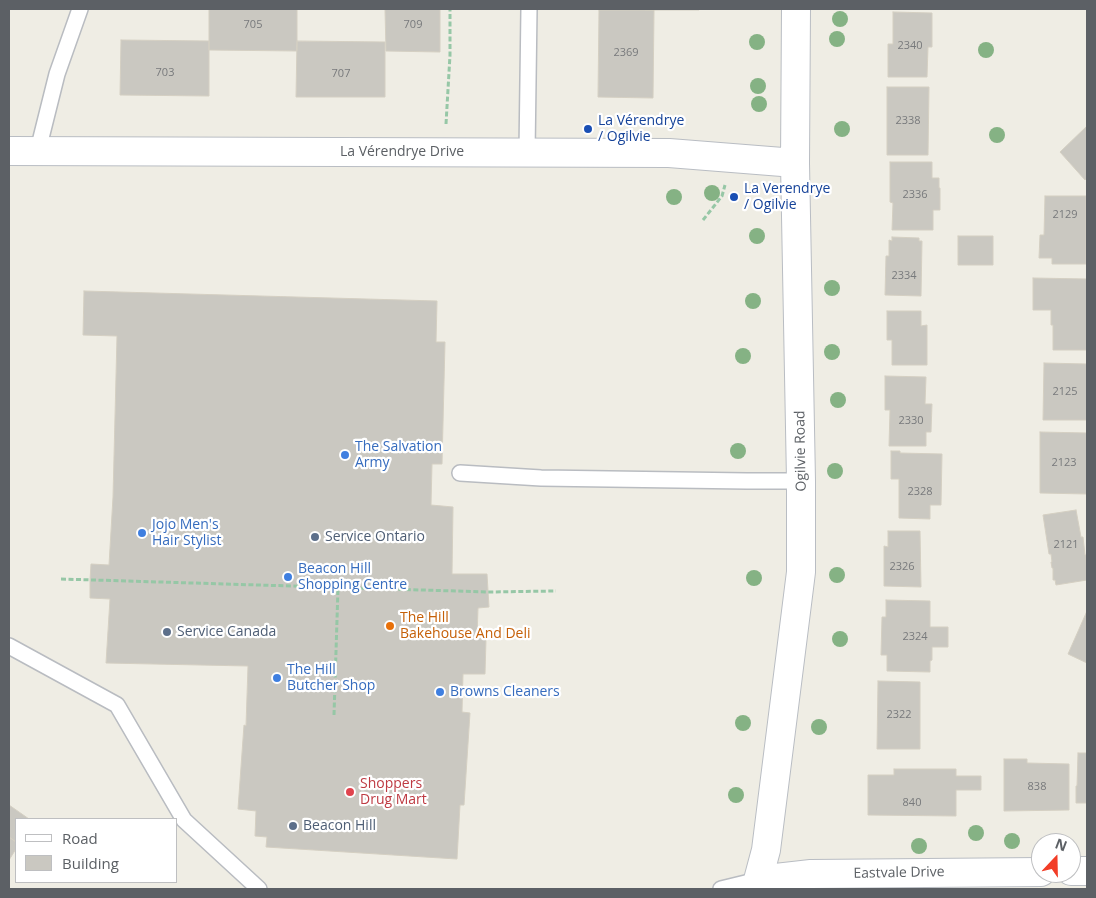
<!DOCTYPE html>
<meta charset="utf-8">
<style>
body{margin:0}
#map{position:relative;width:1096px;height:898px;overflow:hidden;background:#efede4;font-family:"Open Sans",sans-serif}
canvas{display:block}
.frame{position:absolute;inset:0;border:10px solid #5c6065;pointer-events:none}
.legend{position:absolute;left:15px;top:818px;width:162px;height:65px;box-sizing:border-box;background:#fff;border:1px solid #bebfc1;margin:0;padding:6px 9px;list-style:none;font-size:15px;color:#5c6065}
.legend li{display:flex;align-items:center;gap:10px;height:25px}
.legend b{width:25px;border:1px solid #bebfc1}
.north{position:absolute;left:1031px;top:833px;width:50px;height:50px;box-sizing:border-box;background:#fff;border:1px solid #bebfc1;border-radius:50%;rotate:21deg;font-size:14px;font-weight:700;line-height:20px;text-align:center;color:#5c6065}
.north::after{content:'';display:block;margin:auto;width:18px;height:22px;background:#f23d27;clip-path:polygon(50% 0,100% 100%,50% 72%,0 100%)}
</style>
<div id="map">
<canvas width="1096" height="898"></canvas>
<div class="frame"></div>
<ul class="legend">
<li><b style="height:6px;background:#fff"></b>Road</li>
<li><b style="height:14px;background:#cac8c1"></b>Building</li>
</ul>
<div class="north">N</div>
</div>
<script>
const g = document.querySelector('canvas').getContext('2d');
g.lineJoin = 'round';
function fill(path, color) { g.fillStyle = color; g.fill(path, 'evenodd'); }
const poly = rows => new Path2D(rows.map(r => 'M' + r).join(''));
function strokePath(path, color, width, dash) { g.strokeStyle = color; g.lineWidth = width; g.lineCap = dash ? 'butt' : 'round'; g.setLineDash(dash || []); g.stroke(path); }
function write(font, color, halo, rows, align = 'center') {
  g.font = font + ' "Open Sans",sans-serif'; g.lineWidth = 4.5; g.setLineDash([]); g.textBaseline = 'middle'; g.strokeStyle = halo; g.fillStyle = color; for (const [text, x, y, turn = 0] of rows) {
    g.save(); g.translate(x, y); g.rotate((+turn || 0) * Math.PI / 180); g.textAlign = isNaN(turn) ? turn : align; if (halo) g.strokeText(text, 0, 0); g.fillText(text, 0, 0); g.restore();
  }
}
const building = poly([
 [209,9,297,9,297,51,209,50,209,9],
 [385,9,440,9,440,52,386,51,385,9],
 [645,9,699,9,699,10,645,10,645,9],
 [599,10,654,10,653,98,598,97,599,10],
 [893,12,932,13,932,47,928,47,927,77,888,77,888,44,893,44,893,12],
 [121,40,209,41,209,96,120,95,121,40],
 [297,41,385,42,385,97,296,97,297,41],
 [887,87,929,87,928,155,887,155,887,87],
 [1087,126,1087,178,1085,180,1060,152,1087,126],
 [890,162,932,162,932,178,939,178,939,188,940,188,940,210,933,210,933,230,892,230,893,203,890,202,890,162],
 [1045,196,1086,196,1086,264,1052,264,1052,258,1039,258,1040,235,1044,235,1045,196],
 [958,236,993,236,993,265,958,265,958,236],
 [892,237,919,238,919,241,922,241,921,296,885,295,886,256,889,256,889,240,892,241,892,237],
 [1033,278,1087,279,1087,350,1053,350,1053,325,1051,325,1051,310,1033,310,1033,278],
 [84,291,437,301,436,342,445,342,442,464,432,464,431,505,453,507,452,574,487,574,489,607,478,608,477,638,486,639,485,674,463,674,462,712,470,713,464,805,460,805,457,859,266,847,267,837,255,836,256,811,238,809,244,725,246,726,248,666,106,663,110,599,90,598,90,580,91,564,109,565,113,497,117,336,83,335,84,291],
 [887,311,921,311,921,326,927,325,927,365,892,365,892,340,887,340,887,311],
 [1044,363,1087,364,1087,420,1043,420,1044,363],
 [885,376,926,377,925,404,932,404,931,432,926,432,926,446,889,446,890,410,885,410,885,376],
 [1040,432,1087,433,1087,494,1040,493,1040,432],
 [891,451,900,451,900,453,942,454,941,505,930,505,930,519,899,518,899,479,891,479,891,451],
 [1076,510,1081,537,1083,537,1085,555,1086,555,1087,580,1056,585,1055,580,1053,580,1053,568,1052,568,1051,562,1052,562,1051,554,1049,554,1043,515,1076,510],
 [888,531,920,531,921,587,884,586,884,546,888,547,888,531],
 [886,600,930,601,930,627,948,627,948,647,932,647,932,660,930,661,930,672,887,671,887,655,881,655,882,617,886,617,886,600],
 [1087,611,1087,663,1068,654,1087,611],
 [878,681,920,682,920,749,877,749,878,681],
 [1078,753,1087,753,1087,803,1076,803,1076,786,1077,786,1078,753],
 [1004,759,1027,759,1027,763,1069,764,1069,810,1004,811,1004,759],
 [894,769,956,769,956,776,981,776,981,790,956,790,956,816,868,815,868,775,894,775,894,769],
 [9,805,29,819,16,819,16,842,9,837,9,805],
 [9,837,16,842,16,849,9,860,9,837]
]);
fill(building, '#cac8c1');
strokePath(building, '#d4cfc2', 1);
const lane = poly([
 [38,150,57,74,80,9],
 [527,152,529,9],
 [460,473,541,478,747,481,801,481],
 [9,646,117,705,184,820,259,889],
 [721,889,758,880]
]);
const secondary = poly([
 [9,151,669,153,795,163],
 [1071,871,1087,871],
 [758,880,811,874,1041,872],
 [757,889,758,880,766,850,801,572,801,481,795,163,796,9]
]);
strokePath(lane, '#b9bcc1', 18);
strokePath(secondary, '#b9bdc3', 30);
strokePath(poly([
 [446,124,450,55,450,9],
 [703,220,722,196,725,185],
 [61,579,488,592,556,591],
 [334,715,338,588]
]), '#96c7a6', 3, [5, 2.5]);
strokePath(lane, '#fff', 15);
strokePath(secondary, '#fff', 28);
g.fillStyle = '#85b284';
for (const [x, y] of [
 [840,19],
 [837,39],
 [757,42],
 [986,50],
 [758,86],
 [759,104],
 [842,129],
 [997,135],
 [712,193],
 [674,197],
 [757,236],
 [832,288],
 [753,301],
 [832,352],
 [743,356],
 [838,400],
 [738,451],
 [835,471],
 [837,575],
 [754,578],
 [840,639],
 [743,723],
 [819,727],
 [736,795],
 [976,833],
 [1012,841],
 [919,846]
]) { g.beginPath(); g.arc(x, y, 8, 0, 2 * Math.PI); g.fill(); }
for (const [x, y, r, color] of [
 [588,129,5,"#1a4fb4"],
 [734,197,5,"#1a4fb4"],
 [345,455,5,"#3f7fe0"],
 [142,533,5,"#3f7fe0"],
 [315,537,5,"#5c6f8a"],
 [288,577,5,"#3f7fe0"],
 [390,626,5,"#e8710a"],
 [167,632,5,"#5c6f8a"],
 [277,678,5,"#3f7fe0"],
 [440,692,5,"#3f7fe0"],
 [350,792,5,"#e0444e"],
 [293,826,5,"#5c6f8a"]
]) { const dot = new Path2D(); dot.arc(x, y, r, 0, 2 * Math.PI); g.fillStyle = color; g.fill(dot); strokePath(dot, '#fff', 2); }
write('11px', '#787a7c', null, [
 ["705",253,25],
 ["709",413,25],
 ["2340",910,46],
 ["2369",626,53],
 ["703",165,73],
 ["707",341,74],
 ["2338",908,121],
 ["2336",915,195],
 ["2129",1065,215],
 ["2334",904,276],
 ["2125",1065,392],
 ["2330",911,421],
 ["2123",1064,463],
 ["2328",920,492],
 ["2121",1066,545],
 ["2326",902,567],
 ["2324",915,637],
 ["2322",899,715],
 ["838",1037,787],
 ["840",912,803]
]);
write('14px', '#164399', '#fff', [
 ["La Vérendrye",598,121],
 ["/ Ogilvie",598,137],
 ["La Verendrye",744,189],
 ["/ Ogilvie",744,205]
], 'left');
write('14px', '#5c6065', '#fff', [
 ["La Vérendrye Drive",402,152],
 ["Ogilvie Road",801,451,-91],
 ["Eastvale Drive",899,873,-1]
]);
write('14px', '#366cbe', '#fff', [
 ["The Salvation",355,447],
 ["Army",355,463],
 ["Jojo Men's",152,525],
 ["Hair Stylist",152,541],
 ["Beacon Hill",298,569],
 ["Shopping Centre",298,585],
 ["The Hill",287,670],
 ["Butcher Shop",287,686],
 ["Browns Cleaners",450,692]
], 'left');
write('14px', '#4e5e75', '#fff', [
 ["Service Ontario",325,537],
 ["Service Canada",177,632],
 ["Beacon Hill",303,826]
], 'left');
write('14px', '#c56008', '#fff', [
 ["The Hill",400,618],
 ["Bakehouse And Deli",400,634]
], 'left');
write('14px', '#be3a42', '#fff', [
 ["Shoppers",360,784],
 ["Drug Mart",360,800]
], 'left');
</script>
